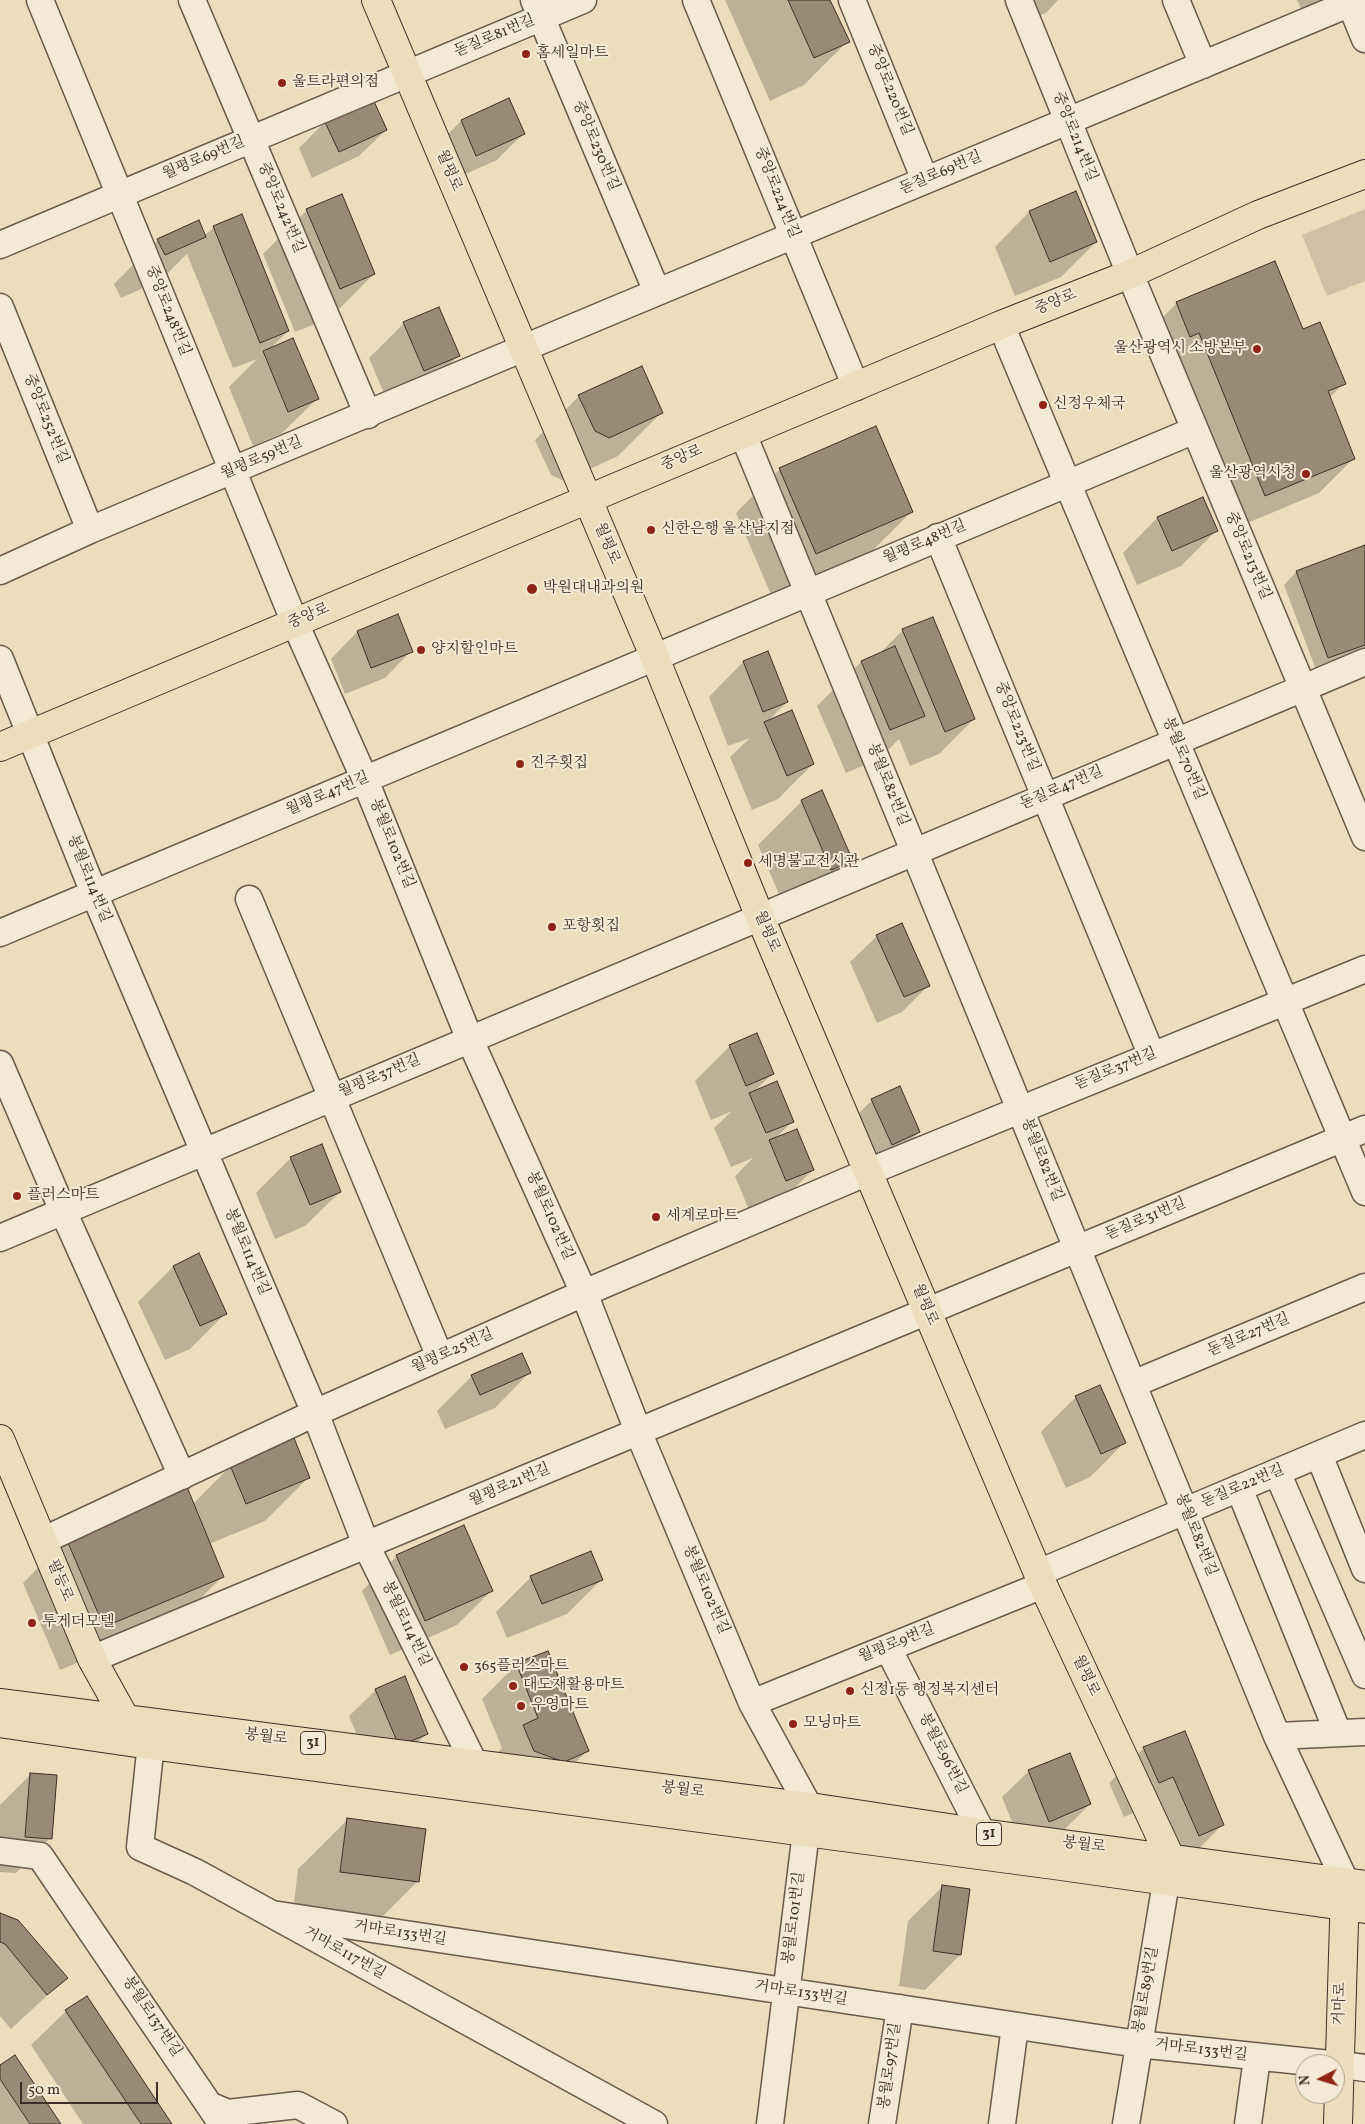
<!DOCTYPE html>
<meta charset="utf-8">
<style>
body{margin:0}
#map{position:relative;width:1365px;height:2124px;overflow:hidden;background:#eeddbd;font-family:Vollkorn,serif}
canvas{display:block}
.north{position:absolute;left:1295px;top:2054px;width:50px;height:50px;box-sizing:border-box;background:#f4e9d4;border:1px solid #ac9e8f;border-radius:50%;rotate:265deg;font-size:14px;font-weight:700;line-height:20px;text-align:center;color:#3f2e27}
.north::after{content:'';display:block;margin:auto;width:18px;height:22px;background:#8f2418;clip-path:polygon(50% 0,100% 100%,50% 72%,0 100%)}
.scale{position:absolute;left:20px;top:2082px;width:138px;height:22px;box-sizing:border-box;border:2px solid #3f2e27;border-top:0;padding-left:6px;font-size:15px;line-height:18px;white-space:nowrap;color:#3f2e27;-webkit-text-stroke:4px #f4e9d4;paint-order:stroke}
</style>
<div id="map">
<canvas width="1365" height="2124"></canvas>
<div class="north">N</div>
<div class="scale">50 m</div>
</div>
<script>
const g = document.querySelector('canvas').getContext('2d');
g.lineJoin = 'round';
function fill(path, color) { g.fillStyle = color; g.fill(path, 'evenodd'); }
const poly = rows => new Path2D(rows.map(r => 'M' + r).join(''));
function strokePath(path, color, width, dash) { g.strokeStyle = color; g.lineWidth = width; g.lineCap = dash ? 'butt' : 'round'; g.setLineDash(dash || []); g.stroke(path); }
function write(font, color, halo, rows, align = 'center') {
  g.font = font + ' Vollkorn,"Noto Serif KR",serif'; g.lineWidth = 4; g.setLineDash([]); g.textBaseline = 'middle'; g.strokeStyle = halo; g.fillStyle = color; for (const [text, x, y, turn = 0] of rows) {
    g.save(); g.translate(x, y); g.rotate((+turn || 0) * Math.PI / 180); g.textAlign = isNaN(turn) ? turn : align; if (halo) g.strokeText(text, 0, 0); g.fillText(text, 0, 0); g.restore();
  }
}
fill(poly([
 [1365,209,1365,281,1327,296,1302,235]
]), '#d0bfa4');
fill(poly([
 [725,0,829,0,848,41,804,85,770,101],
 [1004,0,1058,0,1046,13,1015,25],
 [1297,0,1341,0,1304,16],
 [508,100,523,134,497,160,450,181,435,147,461,121],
 [325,122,386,130,359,156,312,178,299,148],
 [307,210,374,274,330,318,295,332,263,254],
 [1029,212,1096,242,1061,277,1015,296,995,247],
 [214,227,288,331,269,350,317,399,282,433,253,446,229,387,257,359,233,368,187,254,161,280,121,298,114,284,158,240,204,236],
 [1177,303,1302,330,1344,383,1329,398,1354,458,1319,493,1231,530,1165,367,1155,371,1142,338],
 [404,323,459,355,424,390,389,405,369,358],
 [579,396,662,412,618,456,564,481,551,475,535,440],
 [780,469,912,511,868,555,772,597,736,513],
 [1202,498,1216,531,1181,566,1137,585,1123,553,1157,518],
 [1365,547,1365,652,1316,670,1284,585,1296,572],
 [397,616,411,651,385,678,345,694,331,659,357,632],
 [903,630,974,719,939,754,910,766,899,739,879,759,846,773,817,706,861,662,879,654],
 [743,662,787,702,767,722,813,764,778,799,752,810,730,757,750,738,728,746,709,697],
 [802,801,851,861,807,905,787,913,758,845],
 [877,936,928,986,902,1012,877,1023,850,962],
 [730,1046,772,1074,755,1091,792,1122,774,1140,813,1170,778,1204,751,1215,735,1176,753,1158,731,1167,714,1128,732,1111,711,1120,695,1081],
 [872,1100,919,1132,884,1167,857,1179,837,1135],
 [291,1158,340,1192,305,1226,275,1239,256,1193],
 [199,1255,225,1314,190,1349,165,1360,138,1302,173,1267],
 [529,1373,495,1408,445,1429,437,1411,472,1376],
 [1076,1397,1125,1442,1090,1477,1066,1488,1041,1432],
 [231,1466,309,1477,265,1521,209,1544,223,1576,179,1620,60,1670,23,1583,67,1539,193,1504],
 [397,1556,492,1590,457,1625,390,1655,362,1591],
 [531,1577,602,1579,567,1614,507,1638,496,1612],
 [517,1664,587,1751,552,1786,489,1760,502,1748,482,1699],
 [376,1690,427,1733,401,1760,372,1772,349,1716],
 [1144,1748,1222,1825,1188,1860,1138,1811,1124,1817,1109,1783],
 [1029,1771,1090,1804,1063,1831,1022,1847,1002,1797],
 [31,1774,50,1838,16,1873,0,1872,0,1805],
 [347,1820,418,1881,369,1930,292,1920,298,1869],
 [943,1886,968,1890,960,1955,925,1990,899,1986,908,1921],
 [0,1914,66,1978,11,2029,0,2016],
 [66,2011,171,2124,83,2124,31,2045],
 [0,2066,59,2124,0,2124]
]), '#0003');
const building = poly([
 [788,0,830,0,850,42,814,58,788,0],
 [509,98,525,134,476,156,461,120,509,98],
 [373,99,387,130,339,152,324,120,373,99],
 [1076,191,1097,242,1050,262,1029,211,1076,191],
 [342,194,375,274,340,289,306,209,342,194],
 [242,214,289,331,260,343,213,226,242,214],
 [199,220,206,237,165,255,157,239,199,220],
 [1275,261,1303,329,1320,322,1346,384,1328,391,1355,459,1265,496,1199,333,1190,337,1176,302,1275,261],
 [439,307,460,356,424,371,403,322,439,307],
 [293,338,319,399,288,412,263,351,293,338],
 [642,366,663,413,609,438,595,431,578,395,642,366],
 [876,426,913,512,816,554,779,468,876,426],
 [1203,497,1218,531,1172,551,1157,517,1203,497],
 [1365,545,1365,645,1328,658,1296,571,1365,545],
 [398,614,413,652,371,668,357,631,398,614],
 [933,617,975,719,945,732,902,629,933,617],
 [895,646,925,716,890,730,861,661,895,646],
 [768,651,788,702,763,712,743,661,768,651],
 [792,710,814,764,787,776,764,722,792,710],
 [822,790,853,861,831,870,801,800,822,790],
 [902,923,930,986,904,997,876,935,902,923],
 [757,1033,774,1074,746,1086,729,1045,757,1033],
 [777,1081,794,1122,766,1133,749,1093,777,1081],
 [900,1086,920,1132,892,1145,871,1099,900,1086],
 [797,1129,814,1170,786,1181,769,1140,797,1129],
 [322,1144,341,1192,310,1205,290,1157,322,1144],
 [199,1253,227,1314,200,1326,173,1266,199,1253],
 [522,1353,531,1373,480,1395,471,1375,522,1353],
 [1100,1385,1126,1443,1101,1454,1075,1396,1100,1385],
 [294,1438,310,1478,246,1504,230,1465,294,1438],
 [187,1487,224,1577,104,1627,66,1538,187,1487],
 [464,1525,493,1591,425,1621,396,1555,464,1525],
 [591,1551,603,1580,542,1604,530,1576,591,1551],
 [548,1651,589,1751,564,1762,534,1751,523,1725,538,1718,516,1663,548,1651],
 [405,1676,428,1734,399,1746,375,1689,405,1676],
 [1185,1731,1224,1825,1199,1836,1173,1777,1159,1783,1143,1747,1185,1731],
 [1070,1753,1091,1804,1049,1822,1028,1770,1070,1753],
 [30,1773,57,1775,52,1839,25,1837,30,1773],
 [347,1818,426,1829,419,1882,340,1872,347,1818],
 [942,1885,970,1889,961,1955,933,1951,942,1885],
 [0,1913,18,1920,68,1978,47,1995,5,1944,0,1942,0,1913],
 [87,1996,172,2124,141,2124,65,2010,87,1996],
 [15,2055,61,2124,30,2124,0,2079,0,2065,15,2055]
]);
fill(building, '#9a8975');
strokePath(building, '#3f2e27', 1);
const minor = poly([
 [40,0,295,623,365,780,470,1040,584,1293,638,1431,752,1703,809,1807],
 [192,0,368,415],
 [534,0,657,292],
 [696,0,856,387],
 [852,0,925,180],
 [1019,0,1130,274,1365,837],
 [1176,0,1203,65],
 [1349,0,1365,39],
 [0,245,583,0],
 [0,307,90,530],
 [1001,325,1365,1192],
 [743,434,1277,1736,1346,1883],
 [938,537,1152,1056],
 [0,571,90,530,612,311,1358,0],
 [0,659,94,893,315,1413,367,1547,474,1763],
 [249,899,440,1357],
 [0,933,1195,430],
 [0,1064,63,1211,182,1476],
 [0,1238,1365,662],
 [1133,1384,1365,1287],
 [1319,1455,1365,1569],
 [1277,1472,1365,1675],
 [1239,1488,1338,1733],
 [42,1541,315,1413,584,1293,868,1172,1365,969],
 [1038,1573,1365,1435],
 [888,1648,982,1833],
 [92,1659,1365,1129],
 [752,1703,1043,1585],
 [153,1724,140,1847,195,1872,654,2124],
 [1277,1736,1365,1732],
 [0,1851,40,1856,222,2124],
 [272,1914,1138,2044,1330,2064],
 [1335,2064,1365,2068],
 [211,2106,228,2113,298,2105,334,2124],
 [770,2124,806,1832],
 [882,2124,900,2008],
 [1002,2124,1015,2026],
 [1126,2124,1170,1858],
 [1248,2124,1257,2058]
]);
const major = poly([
 [376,0,655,658,760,917,1043,1585,1170,1857],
 [0,747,1001,325,1130,274,1258,215,1365,174],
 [0,1439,92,1659,126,1720],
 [0,1703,809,1807,982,1833,1365,1885],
 [0,1723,150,1745,1054,1865,1365,1909],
 [1338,2124,1345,1888]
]);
strokePath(minor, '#6b5a4c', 29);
strokePath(major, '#3f2e27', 30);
strokePath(minor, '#f4e9d4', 26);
strokePath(major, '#eeddbd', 28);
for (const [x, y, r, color] of [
 [526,54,5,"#8f2418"],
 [282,83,5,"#8f2418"],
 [1257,349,5,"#8f2418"],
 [1043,405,5,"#8f2418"],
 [1306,474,5,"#8f2418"],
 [651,530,5,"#8f2418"],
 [532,589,6,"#8f2418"],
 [421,650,5,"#8f2418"],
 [520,764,5,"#8f2418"],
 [748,863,5,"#8f2418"],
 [552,927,5,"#8f2418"],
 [17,1196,5,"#8f2418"],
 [656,1217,5,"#8f2418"],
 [32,1623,5,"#8f2418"],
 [464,1667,5,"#8f2418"],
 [513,1686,5,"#8f2418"],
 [850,1691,5,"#8f2418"],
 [521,1706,5,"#8f2418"],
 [793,1724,5,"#8f2418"]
]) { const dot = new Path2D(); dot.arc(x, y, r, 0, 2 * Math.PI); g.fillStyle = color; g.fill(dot); strokePath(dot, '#f4e9d4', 2); }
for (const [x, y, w] of [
 [313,1743,25],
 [989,1834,25]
]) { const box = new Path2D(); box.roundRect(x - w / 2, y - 11.5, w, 23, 4); g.fillStyle = '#f4e9d4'; g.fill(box); strokePath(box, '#3f2e27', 1); }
write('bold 14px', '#3f2e27', null, [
 ["31",313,1743],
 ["31",989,1834]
]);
write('15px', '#3f2e27', '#f4e9d4', [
 ["돋질로81번길",495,37,-23],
 ["중앙로220번길",889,90,68],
 ["중앙로214번길",1074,137,68],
 ["중앙로230번길",595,146,67],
 ["월평로69번길",204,159,-23],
 ["월평로",448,171,67],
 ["돋질로69번길",941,174,-23],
 ["중앙로224번길",776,193,68],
 ["중앙로242번길",280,208,67],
 ["중앙로",1056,303,-22],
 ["중앙로248번길",167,311,68],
 ["중앙로252번길",45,419,68],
 ["월평로59번길",262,459,-23],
 ["중앙로",682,459,-23],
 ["월평로48번길",925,543,-23],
 ["월평로",606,544,67],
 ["중앙로213번길",1247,556,67],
 ["중앙로",309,617,-23],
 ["중앙로223번길",1016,727,68],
 ["봉월로70번길",1183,759,67],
 ["봉월로82번길",887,785,68],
 ["돋질로47번길",1062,789,-23],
 ["월평로47번길",328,795,-23],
 ["봉월로102번길",391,844,68],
 ["봉월로114번길",88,879,68],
 ["월평로",766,932,67],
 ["돋질로37번길",1116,1070,-22],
 ["월평로37번길",380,1077,-23],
 ["봉월로82번길",1041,1160,68],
 ["봉월로102번길",549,1216,66],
 ["돋질로31번길",1146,1220,-23],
 ["봉월로114번길",246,1252,67],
 ["월평로",924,1305,67],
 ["돋질로27번길",1249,1336,-23],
 ["월평로25번길",453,1352,-24],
 ["월평로21번길",510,1486,-23],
 ["돋질로22번길",1243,1487,-23],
 ["봉월로82번길",1195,1535,68],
 ["팔등로",59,1581,67],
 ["봉월로102번길",705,1590,67],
 ["봉월로114번길",405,1624,64],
 ["월평로9번길",897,1644,-22],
 ["월평로",1085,1676,65],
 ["봉월로",266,1738,7],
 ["봉월로96번길",942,1754,63],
 ["봉월로",683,1791,7],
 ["봉월로",1084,1846,7],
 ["봉월로101번길",795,1918,-83],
 ["거마로133번길",400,1934,9],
 ["거마로117번길",344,1954,29],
 ["봉월로89번길",1147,1990,-80],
 ["거마로133번길",801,1994,9],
 ["거마로",1341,2004,-88],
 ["봉월로137번길",151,2017,56],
 ["거마로133번길",1201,2051,7],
 ["봉월로97번길",891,2066,-82]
]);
write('15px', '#3f2e27', '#f4e9d4', [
 ["홈세일마트",536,54],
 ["울트라편의점",292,83],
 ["울산광역시 소방본부",1247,349,"right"],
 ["신정우체국",1053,405],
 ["울산광역시청",1296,474,"right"],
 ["신한은행 울산남지점",661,530],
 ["박원대내과의원",543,589],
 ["양지할인마트",431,650],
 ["진주횟집",530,764],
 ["세명불교전시관",758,863],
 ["포항횟집",562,927],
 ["플러스마트",27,1196],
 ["세계로마트",666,1217],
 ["투게더모텔",42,1623],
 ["365플러스마트",474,1667],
 ["대도재활용마트",523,1686],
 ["신정1동 행정복지센터",860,1691],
 ["우영마트",531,1706],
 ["모닝마트",803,1724]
], 'left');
</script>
